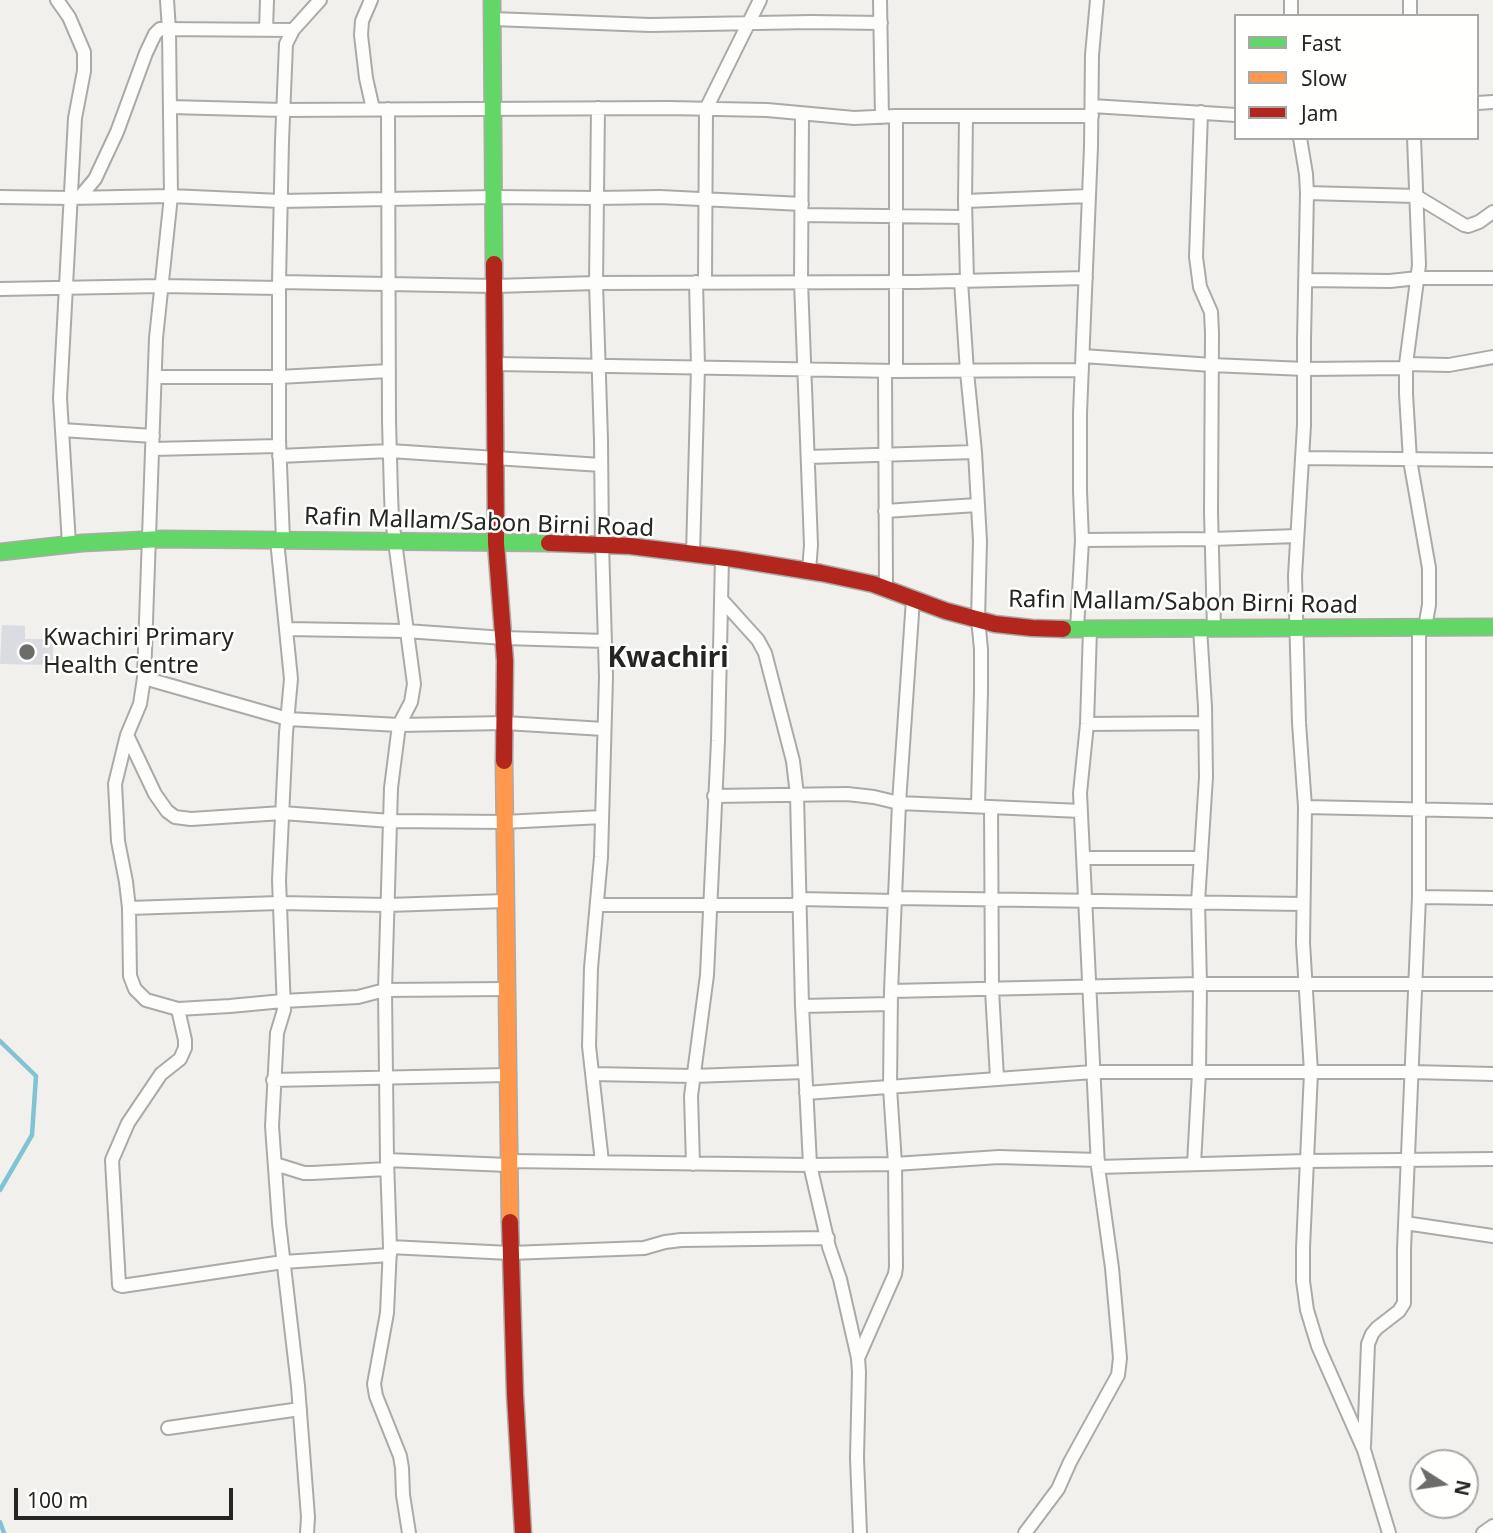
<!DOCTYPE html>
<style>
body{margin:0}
#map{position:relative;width:1493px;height:1533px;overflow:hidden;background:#f1f0ed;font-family:"Noto Sans",sans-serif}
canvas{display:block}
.legend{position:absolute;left:1234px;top:14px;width:245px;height:126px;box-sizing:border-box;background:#fffffd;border:2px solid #a8a8a6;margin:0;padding:9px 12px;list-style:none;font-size:21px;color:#252523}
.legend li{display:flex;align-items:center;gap:14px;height:35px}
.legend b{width:35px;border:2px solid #a8a8a6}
.north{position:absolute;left:1409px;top:1449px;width:70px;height:70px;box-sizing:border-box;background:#fffffd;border:2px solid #a8a8a6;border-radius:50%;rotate:102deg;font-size:19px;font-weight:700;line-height:28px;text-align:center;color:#252523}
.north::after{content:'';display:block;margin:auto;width:24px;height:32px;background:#6c6c6a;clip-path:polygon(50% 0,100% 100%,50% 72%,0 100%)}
.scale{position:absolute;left:14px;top:1488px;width:219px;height:32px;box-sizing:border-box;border:4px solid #252523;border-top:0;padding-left:9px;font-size:21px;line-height:24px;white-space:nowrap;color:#252523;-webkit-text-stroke:5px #fffffd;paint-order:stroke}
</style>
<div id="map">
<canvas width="1493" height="1533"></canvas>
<ul class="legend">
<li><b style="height:9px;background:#63d668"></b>Fast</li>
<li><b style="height:9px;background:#ff974d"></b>Slow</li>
<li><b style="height:9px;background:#b3261e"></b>Jam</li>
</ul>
<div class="north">N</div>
<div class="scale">100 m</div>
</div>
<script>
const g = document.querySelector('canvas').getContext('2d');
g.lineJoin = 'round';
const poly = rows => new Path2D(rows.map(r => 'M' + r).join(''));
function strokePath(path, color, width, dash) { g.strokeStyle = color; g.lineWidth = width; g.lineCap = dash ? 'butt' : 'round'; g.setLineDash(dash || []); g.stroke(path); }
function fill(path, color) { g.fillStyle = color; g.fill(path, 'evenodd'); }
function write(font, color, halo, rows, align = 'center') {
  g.font = font + ' "Noto Sans",sans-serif'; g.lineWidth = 5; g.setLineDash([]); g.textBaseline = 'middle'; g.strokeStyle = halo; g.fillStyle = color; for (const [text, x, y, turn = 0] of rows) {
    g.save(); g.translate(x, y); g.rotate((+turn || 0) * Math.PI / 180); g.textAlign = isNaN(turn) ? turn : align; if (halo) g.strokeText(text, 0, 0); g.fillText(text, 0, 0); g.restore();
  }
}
strokePath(poly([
 [0,1041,36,1076,32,1135,0,1190],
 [0,1522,4,1533]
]), '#80c3d4', 4.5);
fill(poly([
 [2,625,25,626,25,639,53,639,53,665,0,664]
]), '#dbdbe2');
const street = poly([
 [57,0,69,17,84,52,84,71,75,118,60,398,69,544],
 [167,0,169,30,171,196,156,338,144,678,140,704,127,735,115,784,118,841,126,882,129,908,130,976,135,989,146,1000,178,1009,230,1006,283,1001,358,997,385,990,506,989],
 [371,0,362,21,361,35,366,78,373,109],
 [880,0,882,117],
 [1410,0,1410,16],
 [1291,16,1291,0],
 [493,19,650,25,811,22,881,23],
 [266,30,267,0],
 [1477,103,1493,102],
 [1092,106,1236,115],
 [170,107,283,110,668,108,767,110,854,118,896,116,1092,116],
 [598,108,596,283,601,440,602,544,606,677,601,857,591,968,589,1046,602,1162],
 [388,109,389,421,391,494,392,519,414,684,411,702,399,725,391,788,385,990,387,1160,390,1247,387,1313,374,1384,376,1396,400,1456,402,1468,403,1495,409,1533],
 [1201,112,1196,257,1200,287,1211,312,1212,333,1211,512,1214,628],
 [802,114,801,282,811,545,809,571],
 [896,116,896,371],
 [966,116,965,201,967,280],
 [1300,138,1306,174,1307,193,1304,340,1304,425,1295,576,1299,723,1305,807,1303,943,1311,1072,1303,1248,1303,1281,1307,1310,1318,1346,1364,1450,1389,1533],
 [1414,138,1419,265,1406,364,1406,394,1410,460,1429,568,1429,605,1425,627],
 [1307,193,1416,196,1464,225,1468,226,1479,222,1493,212],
 [0,197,70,198,171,196,281,201,494,197,597,198,660,197,802,204],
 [79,198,95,179,117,132,146,53,155,34,160,29,293,30],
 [965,201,1089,196],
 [802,215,965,217],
 [1305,280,1390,281,1418,278,1493,278],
 [961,281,967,372,975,452,980,541,978,619,981,649,981,692,978,806],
 [279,282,495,286,596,283,916,282,1086,278],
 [705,282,706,109,760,0],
 [0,289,162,286,279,288],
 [1083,356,1212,365,1305,369,1406,368],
 [496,364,896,371,1082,370],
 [1406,364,1449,365,1493,357],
 [885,371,886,589],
 [155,377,279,377,389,371],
 [62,430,153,436],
 [152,449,279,446],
 [279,456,390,451,601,465],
 [808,457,975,452],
 [1302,458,1493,460],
 [885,511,977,505],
 [277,540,291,679,286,733,279,880,284,1010,277,1033,272,1126,279,1223,298,1386,308,1517,307,1533],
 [283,540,279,440,279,282,282,141,286,44,293,30,320,0],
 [1082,540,1212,539,1297,536],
 [693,554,698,367,696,282],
 [721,599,758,640,765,653,793,761,797,795,802,1006,810,1165,829,1247,840,1279,858,1358,859,1372,857,1458,860,1533],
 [286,629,406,631,504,638,605,641],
 [1077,629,1082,540,1080,491,1080,413,1091,147,1092,55,1097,0],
 [144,678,288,719,399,725,505,723,604,729],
 [1087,724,1205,723],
 [127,735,155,794,167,811,175,817,191,819,282,813,391,821,504,822,602,817],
 [714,796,847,794,874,797,899,803,1081,811],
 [991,807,992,990,997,1078],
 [1305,807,1493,811],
 [1083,858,1201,858],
 [1419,897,1493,898],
 [895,898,1303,904],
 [799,899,895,901],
 [597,905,800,905],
 [129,908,279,903,388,905,505,901],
 [891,991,1200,984,1493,984],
 [802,1006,891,1004],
 [178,1009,185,1040,185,1048,180,1059,161,1074,128,1123,112,1160,119,1285,122,1286,283,1262,390,1255],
 [592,1074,693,1076,804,1072],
 [273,1080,507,1075],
 [806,1093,1093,1072,1412,1072,1493,1074],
 [387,1160,508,1165],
 [509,1161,810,1165,895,1164,999,1157,1098,1160],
 [275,1164,304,1173,312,1173,387,1169],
 [693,1164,691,1096,707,975,718,741,722,557],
 [1194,1164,1199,1072,1200,984,1198,902,1206,777,1205,707,1200,628],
 [1098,1167,1307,1161,1493,1159],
 [1405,1223,1493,1236],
 [390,1247,510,1253,644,1248,665,1242,681,1240,828,1238],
 [858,1358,895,1274,896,1267,895,1164,890,1088,891,991,899,803,913,599],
 [168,1428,300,1409],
 [1364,1446,1368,1344,1372,1334,1377,1328,1399,1311,1404,1303,1404,1249,1419,897,1419,627],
 [1025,1533,1058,1489,1070,1462,1118,1375,1120,1358,1112,1268,1098,1167,1080,793,1087,724,1090,630],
 [1483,1533,1493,1526]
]);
const fast = poly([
 [492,0,494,264],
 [0,552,82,543,163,539,549,543],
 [1063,629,1493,627]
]);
const slow = poly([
 [504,761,510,1222]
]);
const jam = poly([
 [494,264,496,543,505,661,504,761],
 [549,543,630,546,734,559,821,573,873,584,946,611,995,624,1032,628,1063,629],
 [510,1222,515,1394,523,1533]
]);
strokePath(street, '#abaaa7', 16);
strokePath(fast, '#abaaa7', 19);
strokePath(slow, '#abaaa7', 19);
strokePath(jam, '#abaaa7', 19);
strokePath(street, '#fdfdfc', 12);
strokePath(fast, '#63d668', 16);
strokePath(slow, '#ff974d', 16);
strokePath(jam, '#b3261e', 16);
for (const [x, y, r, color] of [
 [27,652,9,"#6c6c6a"]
]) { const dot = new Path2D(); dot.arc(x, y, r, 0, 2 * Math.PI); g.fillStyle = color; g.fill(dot); strokePath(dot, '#fffffd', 2.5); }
write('24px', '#252523', '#fffffd', [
 ["Rafin Mallam/Sabon Birni Road",479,523,2],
 ["Rafin Mallam/Sabon Birni Road",1183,603,1]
]);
write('24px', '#252523', '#fffffd', [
 ["Kwachiri Primary",43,638],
 ["Health Centre",43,666]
], 'left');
write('bold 28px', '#252523', '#fffffd', [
 ["Kwachiri",668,659]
]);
</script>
